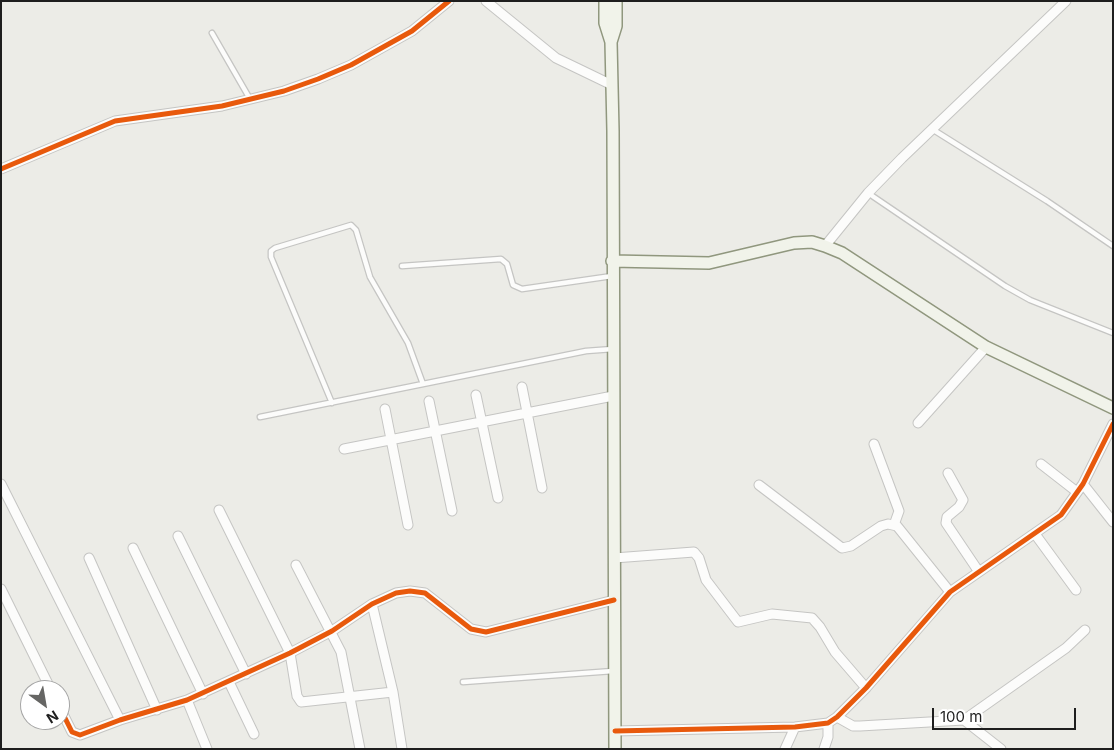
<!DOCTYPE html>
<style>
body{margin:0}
#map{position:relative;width:1114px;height:750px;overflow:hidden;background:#ecece7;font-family:Inter,sans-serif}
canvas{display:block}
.frame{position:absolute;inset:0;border:2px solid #1e1e1e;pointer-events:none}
.north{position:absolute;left:20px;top:680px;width:50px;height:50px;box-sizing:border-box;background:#fff;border:1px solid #a5a5a5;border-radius:50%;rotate:148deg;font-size:14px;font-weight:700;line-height:20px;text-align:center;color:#1e1e1e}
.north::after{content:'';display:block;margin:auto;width:18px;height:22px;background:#666664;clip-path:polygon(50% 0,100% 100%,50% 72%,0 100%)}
.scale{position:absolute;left:932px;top:708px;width:144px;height:22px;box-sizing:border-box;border:2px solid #1e1e1e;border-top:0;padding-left:6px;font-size:15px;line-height:18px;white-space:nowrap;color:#1e1e1e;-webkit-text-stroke:4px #fff;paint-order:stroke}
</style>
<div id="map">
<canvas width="1114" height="750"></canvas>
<div class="frame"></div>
<div class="north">N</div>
<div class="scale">100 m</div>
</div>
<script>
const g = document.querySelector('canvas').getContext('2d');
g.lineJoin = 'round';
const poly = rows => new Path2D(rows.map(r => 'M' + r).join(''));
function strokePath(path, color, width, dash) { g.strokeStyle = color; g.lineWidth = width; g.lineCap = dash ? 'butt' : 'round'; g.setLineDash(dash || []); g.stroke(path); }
const lane = poly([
 [212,33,250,99],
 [932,129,1047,201,1113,246],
 [868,193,1005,286,1030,300,1113,333],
 [402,266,501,259,507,264,513,285,522,289,612,276],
 [332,403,271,257,271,251,275,248,351,225,356,230,370,277,408,343,423,384],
 [260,417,586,351,613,349],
 [463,682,613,671]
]);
const street = poly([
 [486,1,556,58,612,85],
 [1,169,115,121,222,106,284,91,318,79,351,65,412,31,449,1],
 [825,246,868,193,902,158,1066,1],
 [522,387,542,488],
 [476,395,498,498],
 [429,401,452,511],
 [385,409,408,525],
 [918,423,986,347],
 [874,444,899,511,894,525],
 [344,449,613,396],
 [1041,464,1077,492],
 [948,473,963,500,959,507,947,517,946,523,979,572],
 [1,484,120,720],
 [1083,484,1113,522],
 [759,485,842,548,851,546,881,526,888,524,897,526,950,592],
 [219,510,290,653,297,696,301,702,393,692],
 [1035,534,1076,590],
 [178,536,246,674],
 [133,548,203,694],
 [89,558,157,710],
 [614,558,694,552,699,558,706,580,738,622,772,614,812,618,820,627,835,652,866,688],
 [296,565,341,652,360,749],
 [1,589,51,690],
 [372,604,393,692,402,749],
 [229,682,254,734],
 [187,700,207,749],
 [60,708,72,732,80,735,120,720,187,700,290,653,332,631,372,604,396,593,410,591,425,593,471,629,486,632,614,600],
 [837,717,853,726,860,726,964,720,1001,749],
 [964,720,1066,648,1085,630],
 [615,731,795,727,828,723,837,717,866,688,950,592,1061,515,1083,484,1113,424],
 [785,749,795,727],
 [824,749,828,737,828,723]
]);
const secondary = poly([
 [605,1,605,23,611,42,613,131,615,749],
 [611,42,616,26,616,1],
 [612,261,709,263,794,243,812,242,825,246,842,253,986,347,1113,408]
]);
strokePath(lane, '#c5c5c3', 7);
strokePath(street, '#c5c5c3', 11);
strokePath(secondary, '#90977e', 14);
strokePath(lane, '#fcfcfb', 4.5);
strokePath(street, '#fcfcfb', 9);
strokePath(secondary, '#f1f3ea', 11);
strokePath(poly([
 [1,169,115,121,222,106,284,91,318,79,351,65,412,31,449,1],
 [60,708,72,732,80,735,120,720,187,700,290,653,332,631,372,604,396,593,410,591,425,593,471,629,486,632,614,600],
 [615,731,795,727,828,723,837,717,866,688,950,592,1061,515,1083,484,1113,424]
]), '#e8590c', 5);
</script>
